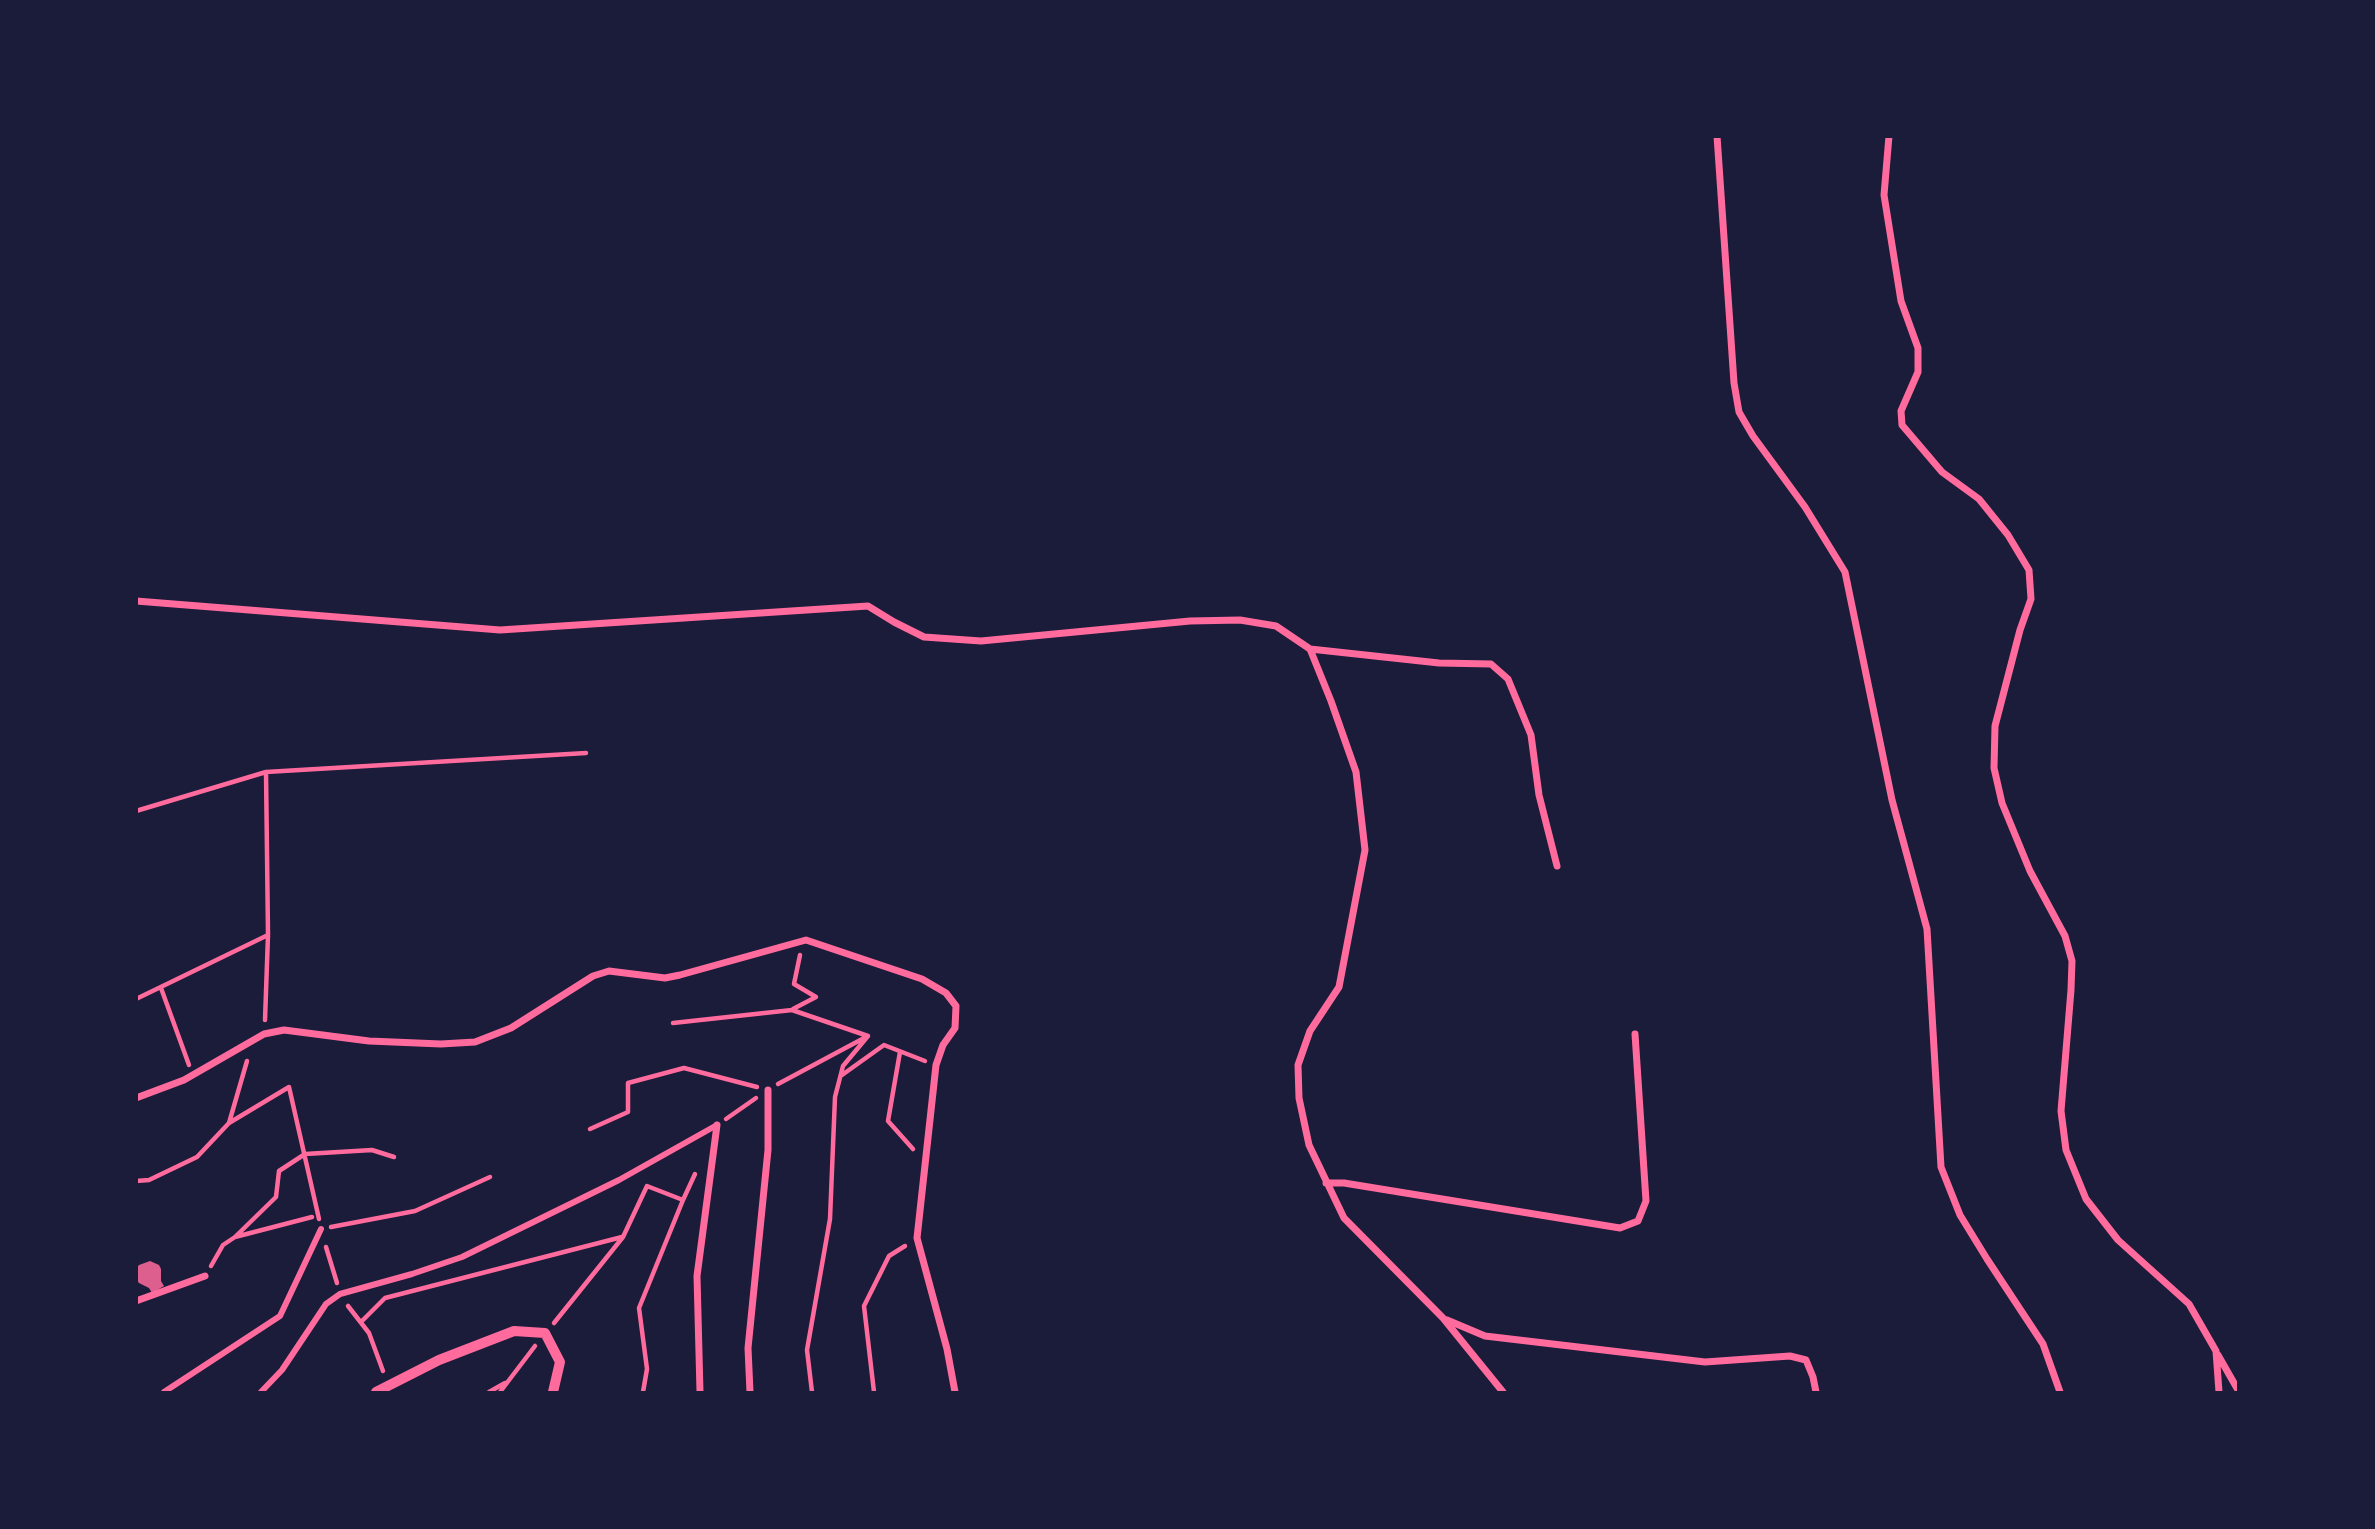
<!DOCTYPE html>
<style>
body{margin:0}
#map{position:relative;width:2375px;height:1529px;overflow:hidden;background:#1b1b3a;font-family:Inter,sans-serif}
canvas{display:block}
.frame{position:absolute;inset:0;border:138px solid #1b1b3a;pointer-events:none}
</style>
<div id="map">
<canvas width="2375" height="1529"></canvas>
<div class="frame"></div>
</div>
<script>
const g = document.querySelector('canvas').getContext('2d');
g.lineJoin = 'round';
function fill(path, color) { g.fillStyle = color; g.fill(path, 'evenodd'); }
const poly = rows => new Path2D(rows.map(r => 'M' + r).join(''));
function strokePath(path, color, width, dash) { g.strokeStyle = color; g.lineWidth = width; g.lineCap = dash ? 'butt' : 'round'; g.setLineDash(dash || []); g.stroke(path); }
fill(poly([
 [150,1261,159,1265,161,1269,161,1281,164,1286,152,1293,149,1288,139,1283,136,1279,136,1269,139,1265]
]), '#dd5f8e');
strokePath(poly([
 [136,811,266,772,586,753],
 [161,988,189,1065],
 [136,999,268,935],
 [793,1009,816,997,794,984,800,955],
 [265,1020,268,935,266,772],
 [673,1023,792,1010,868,1036,843,1066,835,1097,830,1219,807,1350,812,1392],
 [900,1052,888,1121,913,1149],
 [842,1075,884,1045,925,1061],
 [778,1084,866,1037],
 [726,1119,756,1098],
 [229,1123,247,1061],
 [590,1129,628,1112,628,1083,684,1068,757,1087],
 [136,1181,149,1180,197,1157,229,1123,289,1087,319,1219],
 [331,1227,415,1211,490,1177],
 [235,1237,312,1217],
 [326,1247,337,1283],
 [211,1266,223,1245,235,1237,276,1197,279,1171,305,1154,372,1150,394,1157],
 [348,1306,369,1333,383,1371],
 [361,1322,385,1298,622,1237],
 [554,1323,623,1237,647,1186,683,1200,695,1174],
 [489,1392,505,1383],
 [500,1392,535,1346],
 [643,1392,647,1369,639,1308,683,1200],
 [874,1392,864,1306,889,1256,905,1246]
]), '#ff6b9d', 4.5);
strokePath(poly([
 [164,1392,280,1316,321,1229],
 [261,1392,282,1370,326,1304,340,1294,412,1274,462,1257,619,1180,717,1125]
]), '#ff6b9d', 6);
strokePath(poly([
 [1717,136,1734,383,1739,412,1753,436,1805,507,1845,572,1892,800,1927,929,1941,1167,1960,1215,1987,1259,2043,1344,2060,1392],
 [1889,136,1884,195,1901,301,1918,348,1918,372,1901,411,1902,425,1942,472,1979,499,2008,535,2029,570,2031,599,2020,630,1995,726,1994,768,2002,803,2030,871,2065,936,2072,961,2071,990,2061,1111,2066,1150,2086,1199,2118,1240,2189,1304,2216,1351,2219,1392],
 [136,601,500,630,868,606,894,622,924,637,981,641,1190,621,1240,620,1276,626,1310,649,1331,701,1356,772,1365,850,1339,987,1310,1031,1298,1065,1299,1098,1309,1145,1344,1218,1443,1318,1503,1392],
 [1310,649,1439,663,1491,664,1508,679,1531,735,1539,795,1557,866],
 [136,1098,184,1080,264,1034,284,1030,369,1041,441,1044,475,1042,511,1028,593,976,609,971,665,978,680,975,806,940,922,979,946,993,956,1006,955,1028,943,1045,936,1065,917,1238,947,1349,955,1392],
 [1326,1183,1344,1183,1620,1228,1638,1221,1646,1201,1635,1034],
 [136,1301,205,1276],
 [1447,1320,1485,1336,1705,1362,1790,1356,1806,1360,1813,1377,1816,1392],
 [2218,1355,2238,1390],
 [700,1392,697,1276,717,1125],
 [750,1392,748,1348,768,1150,768,1090]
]), '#ff6b9d', 7);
strokePath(poly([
 [376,1392,439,1360,514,1331,545,1333,560,1362,553,1392]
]), '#ff6b9d', 10);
</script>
